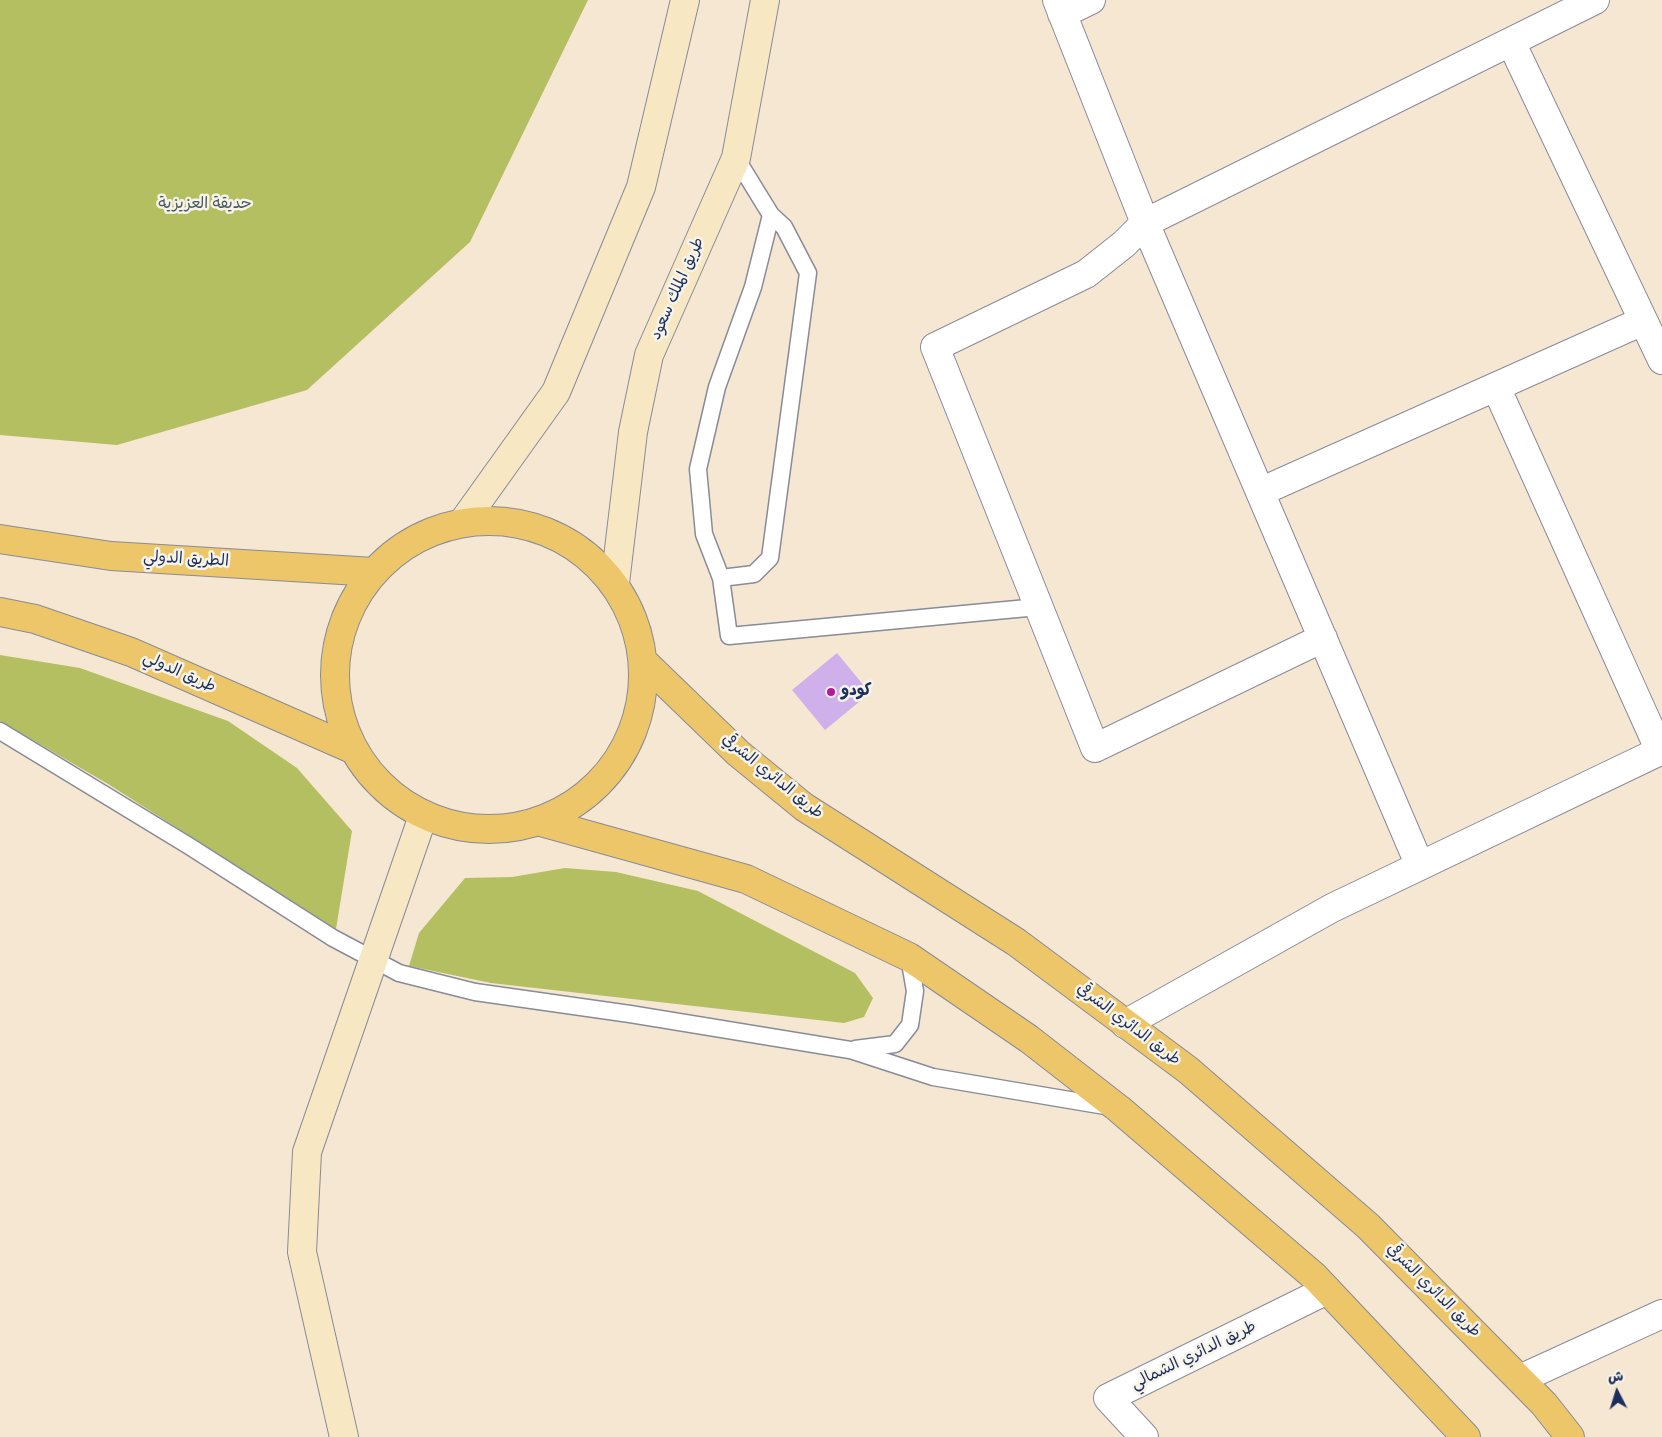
<!DOCTYPE html>
<meta charset="utf-8">
<style>
body{margin:0}
#map{position:relative;width:1662px;height:1437px;overflow:hidden;background:#f6e7d3;font-family:Mynerve,"Playpen Sans Arabic",sans-serif}
canvas{display:block}
.north{position:absolute;left:1592px;top:1367px;width:50px;height:50px;-webkit-text-stroke:4px #f7f3e8;paint-order:stroke;rotate:355deg;font-size:14px;font-weight:700;line-height:20px;text-align:center;color:#1b2f5e}
.north::after{content:'';display:block;margin:auto;width:18px;height:22px;background:#1b2f5e;clip-path:polygon(50% 0,100% 100%,50% 72%,0 100%)}
</style>
<div id="map">
<canvas width="1662" height="1437"></canvas>
<div class="north">ش</div>
</div>
<script>
const g = document.querySelector('canvas').getContext('2d');
g.lineJoin = 'round';
function fill(path, color) { g.fillStyle = color; g.fill(path, 'evenodd'); }
const poly = rows => new Path2D(rows.map(r => 'M' + r).join(''));
function strokePath(path, color, width, dash) { g.strokeStyle = color; g.lineWidth = width; g.lineCap = dash ? 'butt' : 'round'; g.setLineDash(dash || []); g.stroke(path); }
function write(font, color, halo, rows, align = 'center') {
  g.font = font + ' Mynerve,"Playpen Sans Arabic",sans-serif'; g.lineWidth = 5; g.setLineDash([]); g.textBaseline = 'middle'; g.strokeStyle = halo; g.fillStyle = color; for (const [text, x, y, turn = 0] of rows) {
    g.save(); g.translate(x, y); g.rotate((+turn || 0) * Math.PI / 180); g.textAlign = isNaN(turn) ? turn : align; if (halo) g.strokeText(text, 0, 0); g.fillText(text, 0, 0); g.restore();
  }
}
fill(poly([
 [0,0,588,0,470,242,307,390,117,445,0,435],
 [0,655,80,668,228,721,297,768,352,831,336,929,108,784,0,721],
 [565,868,616,872,698,891,855,973,873,998,864,1017,844,1023,491,983,409,966,419,933,465,878,512,877]
]), '#b3bf61');
fill(poly([
 [837,653,870,693,825,730,792,690]
]), '#cfb0eb');
const lane = poly([
 [771,215,753,287,717,387,698,469,704,534,721,578,729,636,1038,607],
 [721,578,754,574,770,558,808,273,784,227,771,215,736,158],
 [0,731,189,846,333,938,399,973,475,992,630,1014,850,1050,933,1077,1111,1107],
 [855,1049,895,1044,910,1025,915,991,909,957]
]);
const street = poly([
 [1057,0,1145,223,1420,866],
 [1062,14,1091,0],
 [1511,42,1662,360],
 [1496,387,1660,751],
 [1260,492,1643,321],
 [1323,638,1095,748,935,347,1086,274,1124,244,1145,223,1595,0],
 [1125,1024,1332,908,1662,750],
 [1520,1379,1662,1314],
 [1144,1437,1108,1398,1327,1290]
]);
const secondary = poly([
 [463,522,556,392,641,187,685,0],
 [615,583,633,432,649,355,736,158,765,0],
 [344,1437,302,1252,307,1152,423,816]
]);
const highway = poly([
 '335 675a154 154 0 1 1 308 0a154 154 0 1 1-308 0Z',
 [0,539,111,556,374,572],
 [0,612,35,619,131,652,352,749],
 [645,663,738,753,804,807,1016,942,1188,1070,1368,1226,1544,1404,1570,1437],
 [541,822,746,879,909,957,1029,1039,1119,1109,1315,1277,1466,1437]
]);
strokePath(lane, '#888b98', 19);
strokePath(street, '#888b98', 30);
strokePath(secondary, '#888b98', 30);
strokePath(highway, '#888b98', 30);
strokePath(lane, '#fff', 16);
strokePath(street, '#fff', 28);
strokePath(secondary, '#f7e8c3', 28);
strokePath(highway, '#ecc669', 28);
for (const [x, y, r, color] of [
 [831,692,5,"#b5179e"]
]) { const dot = new Path2D(); dot.arc(x, y, r, 0, 2 * Math.PI); g.fillStyle = color; g.fill(dot); strokePath(dot, '#f7f3e8', 2); }
write('16px', '#495a5f', '#f7f3e8', [
 ["حديقة العزيزية",205,205]
]);
write('16px', '#1b2f5e', '#f7f3e8', [
 ["طريق الملك سعود",678,289,-66],
 ["الطريق الدولي",186,560,3],
 ["طريق الدولي",179,673,24],
 ["طريق الدائري الشرقي",772,777,39],
 ["طريق الدائري الشرقي",1128,1025,37],
 ["طريق الدائري الشرقي",1433,1291,45],
 ["طريق الدائري الشمالي",1194,1356,-26]
]);
write('bold 16px', '#1b2f5e', '#f7f3e8', [
 ["كودو",841,692]
], 'left');
</script>
